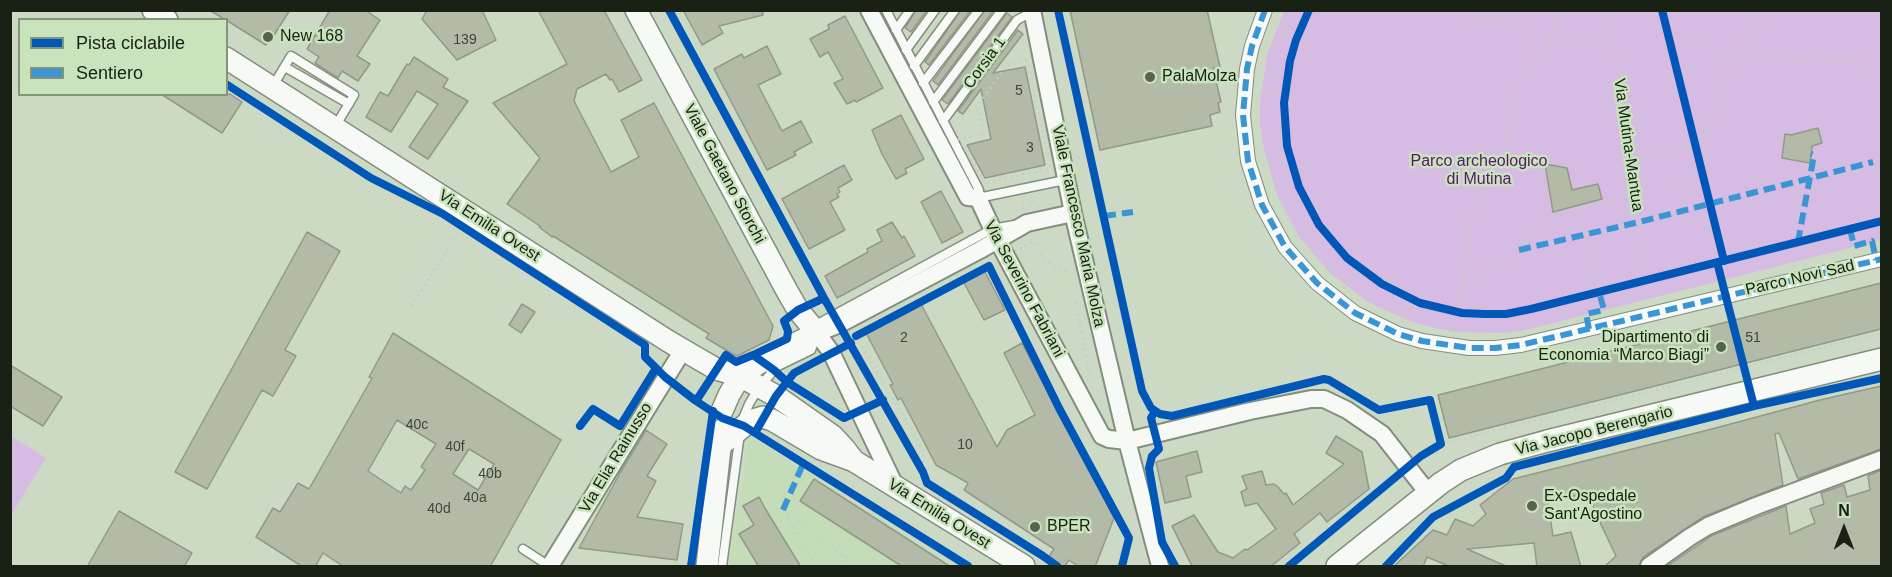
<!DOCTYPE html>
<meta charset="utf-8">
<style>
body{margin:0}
#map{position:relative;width:1892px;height:577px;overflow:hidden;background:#ccdac5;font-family:Helvetica,sans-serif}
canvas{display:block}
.frame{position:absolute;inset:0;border:12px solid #182113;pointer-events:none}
.legend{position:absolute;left:18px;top:18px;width:210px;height:78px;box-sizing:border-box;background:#c9e3bc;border:2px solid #829578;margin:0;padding:8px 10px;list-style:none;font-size:18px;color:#182113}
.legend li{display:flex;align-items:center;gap:12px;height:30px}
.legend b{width:30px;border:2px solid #829578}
.north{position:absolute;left:1814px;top:499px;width:60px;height:60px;-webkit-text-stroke:4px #c9e3bc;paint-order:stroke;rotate:0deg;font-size:16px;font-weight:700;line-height:24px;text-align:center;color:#182113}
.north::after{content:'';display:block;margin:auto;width:21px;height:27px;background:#182113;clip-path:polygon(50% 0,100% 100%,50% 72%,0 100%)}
</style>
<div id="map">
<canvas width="1892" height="577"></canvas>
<div class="frame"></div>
<ul class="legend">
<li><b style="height:8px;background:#0057b8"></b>Pista ciclabile</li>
<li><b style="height:8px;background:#3995d3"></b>Sentiero</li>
</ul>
<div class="north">N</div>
</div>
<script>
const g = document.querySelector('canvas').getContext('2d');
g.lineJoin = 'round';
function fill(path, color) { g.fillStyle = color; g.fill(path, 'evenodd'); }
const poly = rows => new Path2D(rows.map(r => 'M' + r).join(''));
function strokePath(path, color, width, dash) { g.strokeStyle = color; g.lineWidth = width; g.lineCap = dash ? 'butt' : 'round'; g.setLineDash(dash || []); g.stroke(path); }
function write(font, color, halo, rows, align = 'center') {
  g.font = font + ' Helvetica,sans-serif'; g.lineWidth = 5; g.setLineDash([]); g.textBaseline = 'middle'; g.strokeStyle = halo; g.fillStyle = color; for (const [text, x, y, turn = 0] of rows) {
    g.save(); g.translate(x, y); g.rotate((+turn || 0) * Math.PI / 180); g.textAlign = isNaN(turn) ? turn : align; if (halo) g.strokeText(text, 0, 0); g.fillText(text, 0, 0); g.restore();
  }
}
fill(poly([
 [750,436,954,566,729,566]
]), '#c5dcb9');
fill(poly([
 [1284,11,1881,11,1881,240,1530,329,1506,333,1458,332,1435,328,1412,322,1368,302,1330,273,1299,237,1277,195,1264,149,1260,126,1260,102,1267,55],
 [11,436,46,458,11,515]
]), '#d6bbe2');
const building = poly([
 [209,10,290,10,269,43,267,42,266,45,226,20,209,10],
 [330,10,365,10,380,20,357,56,370,64,358,81,342,71,338,78,315,63,319,57,307,49,330,10],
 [427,10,482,10,496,40,457,60,422,19,427,10],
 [538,10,604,10,642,80,619,92,612,79,610,80,606,74,577,89,574,101,611,172,639,157,621,120,654,103,773,326,769,340,737,356,731,353,706,338,709,334,553,236,552,237,539,227,540,226,507,204,540,158,493,103,567,64,538,10],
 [683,10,762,10,763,15,719,26,723,33,702,45,683,10],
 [916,10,927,10,911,32,905,28,916,10],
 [961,10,971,10,929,65,925,62,961,10],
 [985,10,994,10,938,85,933,81,985,10],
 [1070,10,1207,10,1220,67,1213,68,1221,102,1218,103,1220,112,1210,115,1212,126,1100,150,1070,10],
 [1007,13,1012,17,948,104,942,100,1007,13],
 [845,16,883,88,856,102,855,100,847,104,834,83,843,79,828,52,820,57,810,39,829,29,828,25,845,16],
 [1018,30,1023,34,993,73,1025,67,1045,165,985,178,967,145,991,139,981,89,963,114,958,111,1018,30],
 [767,46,781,74,758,85,782,131,801,121,812,142,794,152,796,155,767,170,714,69,742,54,744,58,767,46],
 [414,57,448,79,443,87,468,101,428,159,409,147,438,104,417,91,391,132,366,117,380,92,388,96,407,64,409,65,414,57],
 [161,94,230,94,242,102,222,133,161,94],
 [901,115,924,159,905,169,907,173,896,179,882,154,872,130,901,115],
 [1818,128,1822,143,1812,146,1810,163,1782,158,1785,134,1791,135,1818,128],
 [1545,164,1567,168,1572,190,1598,184,1602,199,1553,212,1545,164],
 [844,165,852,180,838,188,840,192,837,194,839,197,830,202,845,230,809,249,782,199,844,165],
 [941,191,963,232,942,243,921,202,941,191],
 [892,222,902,238,904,236,915,256,837,298,825,276,868,252,867,249,882,241,877,230,892,222],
 [307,232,340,251,285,350,296,356,273,396,262,390,207,489,175,472,307,232],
 [984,270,1005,310,984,320,963,281,984,270],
 [1881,283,1881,329,1449,438,1438,395,1881,283],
 [522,304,535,312,521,333,509,325,522,304],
 [921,304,997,447,1007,430,1035,415,1004,353,1022,343,1114,518,1095,567,1079,567,1069,560,1064,567,1061,567,1048,558,1054,549,964,490,968,483,936,465,901,398,898,400,890,385,893,384,866,333,921,304],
 [393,333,561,440,490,567,344,567,323,553,315,567,303,567,256,537,273,508,280,512,298,483,309,489,372,378,369,377,393,333],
 [397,420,436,444,421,467,425,470,411,490,405,486,401,493,368,471,397,420],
 [469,449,494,464,478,490,453,474,469,449],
 [10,365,62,397,43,426,10,406,10,365],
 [1881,386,1881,449,1798,479,1779,433,1775,434,1783,485,1703,517,1643,557,1639,567,1604,567,1616,556,1594,510,1591,492,1548,502,1553,536,1571,532,1581,567,1537,567,1534,543,1467,549,1508,567,1451,567,1427,557,1423,567,1393,567,1433,530,1447,535,1455,519,1473,526,1486,514,1480,505,1513,479,1712,429,1820,400,1881,386],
 [646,430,667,444,647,476,656,481,637,517,683,524,677,560,579,548,620,473,646,430],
 [1336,436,1362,452,1369,489,1327,522,1320,513,1294,534,1300,543,1270,567,1194,567,1191,564,1172,526,1194,515,1218,552,1233,558,1245,549,1247,550,1276,529,1257,503,1245,506,1241,492,1247,489,1242,476,1262,471,1266,485,1274,484,1278,487,1284,494,1286,493,1293,505,1344,464,1326,453,1336,436],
 [1197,451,1202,472,1186,476,1191,497,1165,503,1156,462,1197,451],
 [1881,470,1881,567,1666,567,1713,535,1786,506,1790,534,1815,523,1810,509,1824,504,1821,493,1844,485,1847,497,1870,490,1868,476,1881,470],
 [814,479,951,567,903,567,800,501,814,479],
 [759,497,766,510,801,567,759,567,739,534,754,525,743,506,759,497],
 [119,511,192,553,184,567,87,567,119,511]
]);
fill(building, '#b3baa8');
strokePath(building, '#929988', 1.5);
const service = poly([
 [886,10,979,190,978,198,1065,180],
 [896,30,910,10],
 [906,50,935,10],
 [914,66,955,10],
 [285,67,349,104],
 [923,83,979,10],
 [273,86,291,56,354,95,335,127],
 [933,102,1002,10],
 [943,121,1017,20,1032,12],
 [812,327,992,229,1014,225],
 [770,370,811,350,816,337],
 [742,421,749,404,760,386,774,370],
 [523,549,549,566],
 [722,566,740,433]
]);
const pedestrian = poly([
 [1265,10,1252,46,1247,69,1243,115,1248,161,1262,205,1285,247,1317,283,1355,313,1398,334,1422,341,1469,348,1495,348,1521,345,1882,259]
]);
const minor = poly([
 [869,10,968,197,978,198,997,239,1102,436,1109,439,1127,441,1250,411,1311,399,1324,399,1347,410,1382,434,1428,493],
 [1032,10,1073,213,1127,441,1160,566],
 [896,488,831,352,817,333,840,324,980,250,1027,223,1073,213],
 [550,566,683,350],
 [1649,566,1690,537,1708,526,1756,506,1882,459]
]);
const tertiary = poly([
 [153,10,167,20],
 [636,10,787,291,798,310,817,333,768,357,740,376,729,395,722,411],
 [226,58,668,341,716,369,740,376,776,396,833,436,844,448,854,461],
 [722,444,750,421,763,417,772,420,821,449,854,461,1024,566],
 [707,566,722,430],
 [1337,566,1441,483,1461,470,1500,454,1547,441,1882,359]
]);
strokePath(service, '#838e7e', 11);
strokePath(pedestrian, '#838e7e', 16);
strokePath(minor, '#838e7e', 20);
strokePath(tertiary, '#838e7e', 24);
strokePath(poly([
 [1309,10,1296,40,1290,61,1284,103,1287,146,1299,187,1319,225,1347,258,1382,284,1420,303,1462,313,1484,314,1506,314,1531,309,1882,221],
 [1384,10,1402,14,1430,12,1466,17,1502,17,1512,21,1529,34,1549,40,1569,40,1612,37],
 [1609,10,1647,280],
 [1662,10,1724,261],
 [1274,24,1298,34],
 [1752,30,1752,10],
 [1670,40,1722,50,1770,54,1797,62,1849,61,1864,65,1882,72],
 [1027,60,1051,168,985,183,959,139,985,134,978,105,1007,65,1027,60],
 [1259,93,1284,95],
 [1078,158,1090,156],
 [1631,162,1695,144],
 [1263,166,1290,159],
 [1676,190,1705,184,1704,141,1706,128,1735,60,1746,40,1768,10],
 [1578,208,1599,292],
 [1023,209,1021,205,1033,203,1032,199],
 [1295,236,1318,222],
 [1032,238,1037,250,1045,259,1055,267,1070,272],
 [1022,249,1021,248,1033,241],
 [1717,263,1722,283],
 [1344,288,1359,267],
 [1460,292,1467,284,1480,274,1517,253,1531,233,1549,219,1561,213,1635,194],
 [1076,302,1090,378],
 [412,306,461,228],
 [1403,322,1412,299],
 [1452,332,1468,258,1472,213,1490,177,1508,134,1521,80,1549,40,1554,25,1556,10],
 [856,336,924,451,923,472],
 [1441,444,1882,333],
 [783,510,859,566],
 [784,512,816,566],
 [842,555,846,566]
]), '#c8ccc6', 3, [1.5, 4.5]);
strokePath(service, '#f7f9f6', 8);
strokePath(pedestrian, '#f7f9f6', 14);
strokePath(minor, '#f7f9f6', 16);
strokePath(tertiary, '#f7f9f6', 21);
strokePath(poly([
 [1265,10,1252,46,1247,69,1243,115,1248,161,1262,205,1285,247,1317,283,1355,313,1398,334,1422,341,1469,348,1495,348,1521,345,1882,259],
 [1104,216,1133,212],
 [1850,229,1854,246,1872,241,1876,260],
 [1798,242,1814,155,1811,154],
 [1519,250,1639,222,1873,162],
 [1589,329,1586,314,1604,310,1599,292],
 [783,510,803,464]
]), '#3995d3', 6, [12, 6]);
strokePath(poly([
 [669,10,824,298,923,472,927,483,1043,556,1057,566],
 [1058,10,1142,391,1151,408,1160,414,1172,416,1324,379,1329,380,1379,410,1430,400,1441,444,1421,456,1289,566],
 [1309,10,1296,40,1290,61,1284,103,1287,146,1299,187,1319,225,1347,258,1382,284,1420,303,1462,313,1484,314,1506,314,1531,309,1882,221],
 [1662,10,1724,261],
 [226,84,371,178,443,214,645,345,645,357,665,377,696,401,722,418,744,426,755,433,968,566],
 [1717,262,1754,406],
 [856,336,989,266,1059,408,1129,538,1122,566],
 [753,355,787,339,788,331,784,321,798,310,824,298],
 [696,401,726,355,736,362,753,355,774,370,787,382,844,418,883,400],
 [1155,411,1151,418,1159,449,1152,456,1149,468,1162,542,1175,566],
 [580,426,593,409,620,426,656,368],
 [755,433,776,396,794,373,851,343],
 [691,566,713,411],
 [1386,566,1433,517,1506,478,1514,467,1754,406,1882,378]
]), '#0057b8', 8);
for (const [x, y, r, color] of [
 [268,37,6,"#576251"],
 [1150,77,6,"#576251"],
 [1721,347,6,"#576251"],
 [1532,506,6,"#576251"],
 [1035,527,6,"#576251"]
]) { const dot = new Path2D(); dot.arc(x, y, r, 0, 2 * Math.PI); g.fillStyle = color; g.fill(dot); strokePath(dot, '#c9e3bc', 2); }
write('14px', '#3f4738', null, [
 ["139",465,40],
 ["5",1019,91],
 ["3",1030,148],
 ["2",904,338],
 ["51",1753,338],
 ["40c",417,425],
 ["10",965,445],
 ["40f",455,447],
 ["40b",490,474],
 ["40a",475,498],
 ["40d",439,509]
]);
write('16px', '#182113', '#c9e3bc', [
 ["New 168",280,37],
 ["PalaMolza",1162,77],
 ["Dipartimento di",1709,338,"right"],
 ["Economia “Marco Biagi”",1709,356,"right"],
 ["Ex-Ospedale",1544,497],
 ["Sant'Agostino",1544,515],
 ["BPER",1047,527]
], 'left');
write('16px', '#182113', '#c9e3bc', [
 ["Corsia 1",985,63,-54],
 ["Via Mutina-Mantua",1628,145,82],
 ["Viale Gaetano Storchi",724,174,62],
 ["Via Emilia Ovest",489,226,33],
 ["Viale Francesco Maria Molza",1078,226,78],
 ["Parco Novi Sad",1800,278,-13],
 ["Via Severino Fabriani",1024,289,62],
 ["Via Jacopo Berengario",1594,431,-14],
 ["Via Elia Rainusso",616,458,-59],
 ["Via Emilia Ovest",939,514,32]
]);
write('16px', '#57176f', '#c9e3bc', [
 ["Parco archeologico",1479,162],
 ["di Mutina",1479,180]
]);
</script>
